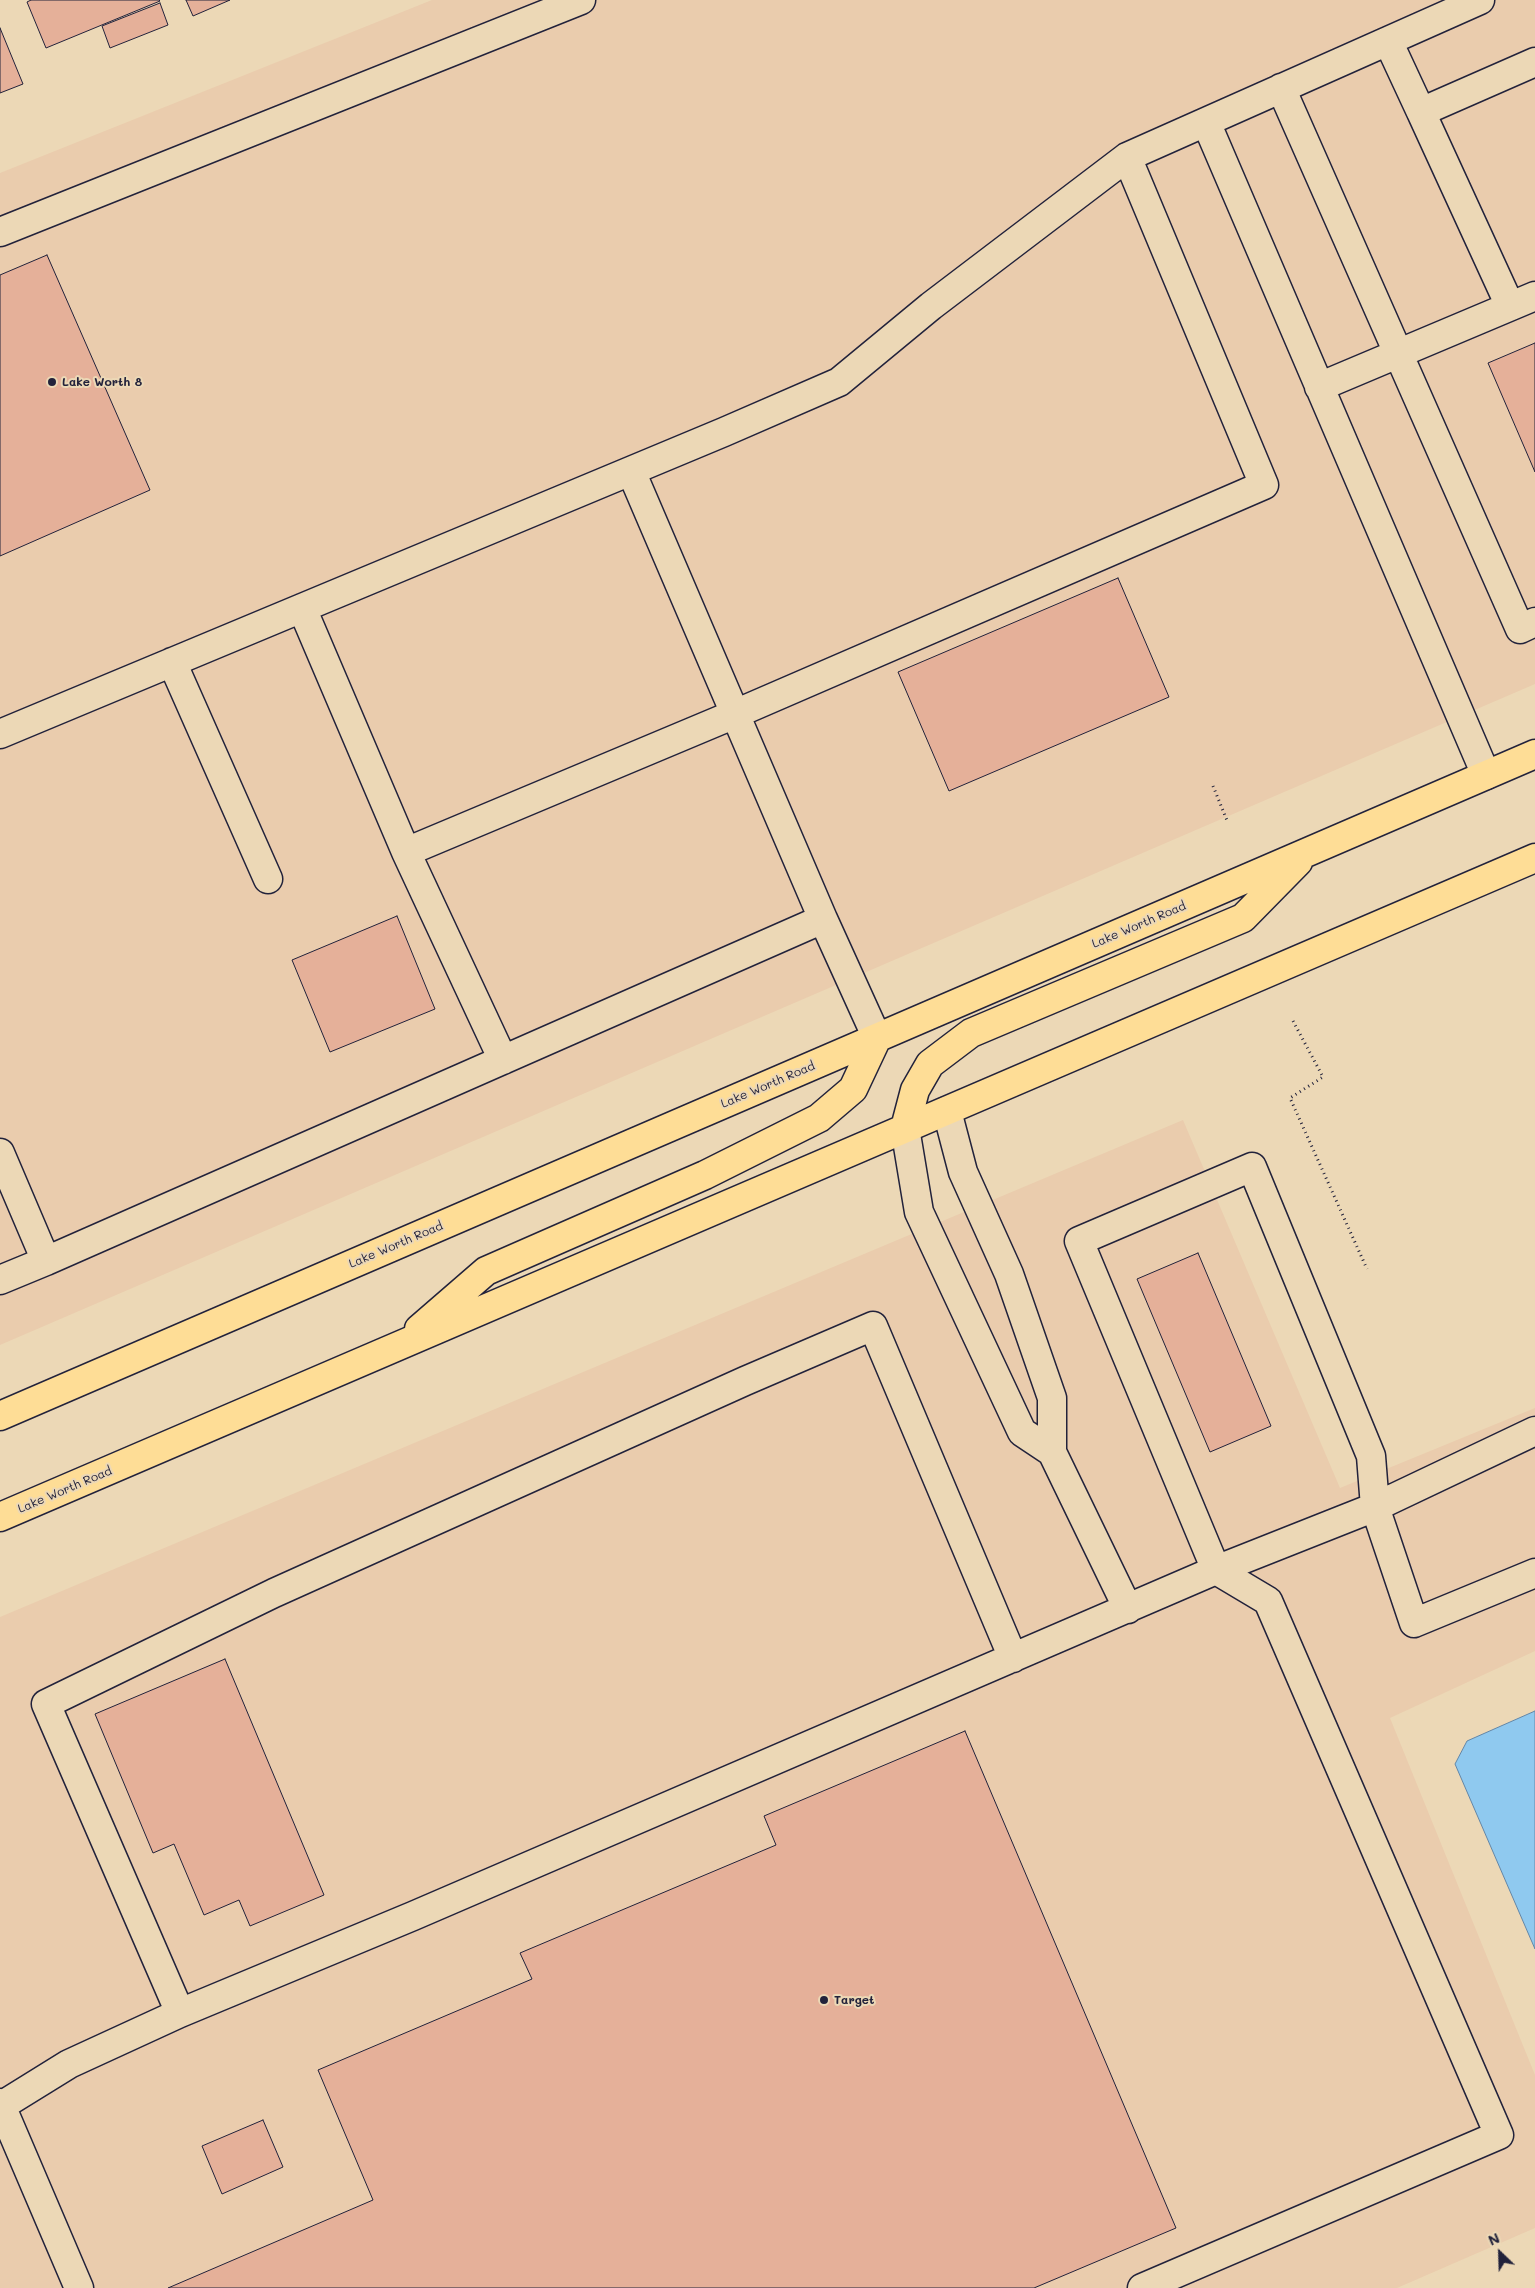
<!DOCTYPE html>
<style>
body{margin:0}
#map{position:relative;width:1535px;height:2288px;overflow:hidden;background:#ecd8b6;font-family:Mali,sans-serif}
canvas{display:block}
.north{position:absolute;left:1475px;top:2228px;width:50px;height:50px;-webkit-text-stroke:4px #ecd8b6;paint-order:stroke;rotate:336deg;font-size:14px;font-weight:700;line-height:20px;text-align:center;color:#22223b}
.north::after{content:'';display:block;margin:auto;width:18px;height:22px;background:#22223b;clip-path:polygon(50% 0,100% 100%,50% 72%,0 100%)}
</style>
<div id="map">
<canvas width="1535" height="2288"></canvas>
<div class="north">N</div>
</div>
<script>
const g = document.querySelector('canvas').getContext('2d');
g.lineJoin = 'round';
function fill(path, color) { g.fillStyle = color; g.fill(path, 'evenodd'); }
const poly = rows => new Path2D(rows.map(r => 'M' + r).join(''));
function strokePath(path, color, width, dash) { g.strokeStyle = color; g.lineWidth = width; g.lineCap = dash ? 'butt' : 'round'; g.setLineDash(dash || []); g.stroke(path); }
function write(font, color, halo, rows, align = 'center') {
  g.font = font + ' Mali,sans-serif'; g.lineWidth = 4; g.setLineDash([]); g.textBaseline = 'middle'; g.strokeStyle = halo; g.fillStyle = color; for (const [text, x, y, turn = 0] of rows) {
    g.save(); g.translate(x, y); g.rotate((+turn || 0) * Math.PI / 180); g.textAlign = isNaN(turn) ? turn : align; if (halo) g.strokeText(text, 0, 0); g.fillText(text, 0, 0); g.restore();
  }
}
fill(poly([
 [432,0,1535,0,1535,684,0,1345,0,173],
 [1183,1120,1340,1488,1535,1408,1535,1651,1390,1718,1535,2075,1535,2228,1397,2288,0,2288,0,1617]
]), '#eaccad');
const water = poly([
 [1535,1711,1535,1949,1455,1764,1467,1741,1535,1711]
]);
fill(water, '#8fc9ef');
strokePath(water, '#6386a7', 1);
const building = poly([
 [31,0,159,0,160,1,46,48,27,2,31,0],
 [186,0,230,0,193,16,186,0],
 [160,3,168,25,110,48,102,26,160,3],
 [0,28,23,84,0,93,0,28],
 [47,255,150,490,0,556,0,275,47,255],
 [1535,343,1535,472,1488,363,1535,343],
 [1118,578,1169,697,949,791,898,672,1118,578],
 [397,916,435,1009,330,1052,292,960,397,916],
 [1198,1253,1271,1426,1210,1452,1137,1279,1198,1253],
 [225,1659,324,1895,250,1926,239,1900,204,1915,174,1844,153,1853,95,1714,225,1659],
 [965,1731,1176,2228,1034,2288,168,2288,373,2200,318,2070,532,1979,520,1953,776,1845,764,1816,965,1731],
 [263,2120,283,2167,222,2194,202,2146,263,2120]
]);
fill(building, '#e5b099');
strokePath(building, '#22223b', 1);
const minor = poly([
 [1388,41,1421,112,1535,62],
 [1281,88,1520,629,1535,622],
 [1421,112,1510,306],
 [1206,122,1486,775],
 [0,232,581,0],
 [1319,387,1535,296],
 [631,471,823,919],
 [302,608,406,852,735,714,1264,485,1127,157],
 [172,662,268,879],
 [0,734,724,432,839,382,931,306,1127,157,1480,0],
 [406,852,503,1060],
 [947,1111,963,1172,1009,1274,1052,1398,1052,1452,1128,1609],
 [905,1128,919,1212,1022,1432,1052,1452],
 [0,1153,46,1261,0,1280],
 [46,1261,823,919,877,1038],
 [180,2013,46,1704,274,1593,745,1381,873,1326,1013,1658],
 [0,2103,79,2288],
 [1,2106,69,2064,180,2013,413,1916,1216,1570,1375,1507,1535,1431],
 [1142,2288,1499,2135,1268,1601,1216,1570,1079,1241,1252,1167,1371,1456,1375,1507,1414,1623,1535,1573]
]);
const major = poly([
 [905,1128,915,1090,930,1064,971,1033,1243,918,1298,862],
 [419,1329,486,1271,705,1175,819,1118,853,1089,877,1038],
 [0,1416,1535,754],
 [0,1517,1535,858]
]);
strokePath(minor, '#22223b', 31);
strokePath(major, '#22223b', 31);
strokePath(poly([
 [1213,786,1228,823],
 [1293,1021,1323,1077,1290,1098,1367,1269]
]), '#22223b', 3, [1, 4]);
strokePath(minor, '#ecd8b6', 28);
strokePath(major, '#fedd96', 28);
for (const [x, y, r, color] of [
 [52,382,5,"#22223b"],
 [824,2000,5,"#22223b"]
]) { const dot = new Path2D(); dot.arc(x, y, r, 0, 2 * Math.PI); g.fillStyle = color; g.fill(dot); strokePath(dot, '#ecd8b6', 2); }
write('bold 12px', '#22223b', '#ecd8b6', [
 ["Lake Worth 8",62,382],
 ["Target",834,2000]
], 'left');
write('12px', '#22223b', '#ecd8b6', [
 ["Lake Worth Road",1139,925,-23],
 ["Lake Worth Road",768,1085,-23],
 ["Lake Worth Road",396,1245,-23],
 ["Lake Worth Road",65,1490,-23]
]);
</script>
